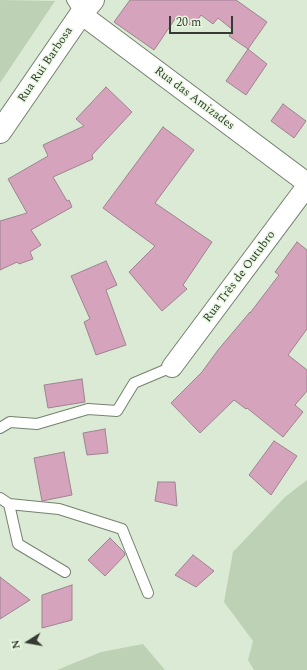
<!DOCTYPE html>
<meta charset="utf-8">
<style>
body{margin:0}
#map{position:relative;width:307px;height:670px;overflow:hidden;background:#dbead4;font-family:Spectral,serif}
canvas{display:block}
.north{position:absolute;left:8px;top:622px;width:40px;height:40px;-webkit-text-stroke:3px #e8f8e1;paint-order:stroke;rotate:259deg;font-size:11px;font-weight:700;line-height:16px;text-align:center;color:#353b32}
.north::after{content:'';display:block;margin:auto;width:14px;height:18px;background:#353b32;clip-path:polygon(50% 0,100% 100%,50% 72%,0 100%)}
.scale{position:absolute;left:169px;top:16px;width:64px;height:18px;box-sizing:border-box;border:2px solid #353b32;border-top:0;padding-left:5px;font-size:12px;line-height:14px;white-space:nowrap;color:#353b32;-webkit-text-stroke:3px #e8f8e1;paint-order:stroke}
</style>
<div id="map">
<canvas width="307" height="670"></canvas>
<div class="north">N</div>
<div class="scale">20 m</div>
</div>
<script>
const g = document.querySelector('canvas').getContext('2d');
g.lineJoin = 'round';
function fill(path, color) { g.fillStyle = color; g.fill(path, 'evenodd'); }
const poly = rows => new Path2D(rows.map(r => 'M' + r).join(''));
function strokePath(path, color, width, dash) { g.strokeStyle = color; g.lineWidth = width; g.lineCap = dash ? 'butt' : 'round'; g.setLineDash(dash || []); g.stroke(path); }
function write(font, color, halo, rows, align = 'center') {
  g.font = font + ' Spectral,serif'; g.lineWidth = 3; g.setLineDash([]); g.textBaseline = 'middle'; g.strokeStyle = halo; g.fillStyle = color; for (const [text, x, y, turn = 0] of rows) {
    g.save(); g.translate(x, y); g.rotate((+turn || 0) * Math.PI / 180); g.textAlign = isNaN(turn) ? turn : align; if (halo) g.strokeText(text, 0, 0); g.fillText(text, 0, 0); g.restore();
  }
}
fill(poly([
 [0,0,55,1,0,83],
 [307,480,307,670,254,670,248,660,253,641,224,602,233,552,285,497],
 [143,644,165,670,34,670,57,670,101,652]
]), '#bdd2b4');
const building = poly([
 [130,0,236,0,267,22,248,49,229,36,233,30,218,18,213,24,201,15,193,27,177,16,154,50,114,22,130,0],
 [248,49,267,64,246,95,226,81,248,49],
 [106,87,132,112,92,155,93,159,53,177,67,201,69,200,72,207,31,230,41,245,30,252,33,259,19,264,17,262,0,270,0,221,27,213,8,179,48,156,43,145,84,126,76,119,106,87],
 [283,104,306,121,294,138,271,121,283,104],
 [163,127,194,150,155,203,212,242,183,285,187,289,162,311,129,272,155,246,103,208,163,127],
 [297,242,307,250,307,329,288,355,307,370,307,391,295,405,303,412,283,437,247,408,246,409,234,400,200,433,171,403,202,372,218,350,250,312,250,313,279,275,275,272,297,242],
 [106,261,117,285,106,290,126,345,96,355,84,322,90,319,71,276,106,261],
 [82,379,85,402,48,408,44,385,82,379],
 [105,429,108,453,87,455,83,433,105,429],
 [274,441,297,456,271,495,249,475,274,441],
 [64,452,72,495,42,501,34,458,64,452],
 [158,482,175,482,177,506,155,501,158,482],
 [110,538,124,552,125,555,105,576,88,560,110,538],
 [193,555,214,571,196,587,175,575,193,555],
 [0,577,30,600,0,619,0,577],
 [72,585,72,620,42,628,42,595,72,585]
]);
fill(building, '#d5a3bb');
strokePath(building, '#9d8490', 1);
const service = poly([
 [72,0,81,14],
 [0,428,10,422,37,424,88,409,117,411,134,383,172,367],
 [0,498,9,504,59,509,122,529,148,593],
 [9,504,18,544,65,572]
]);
const minor = poly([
 [81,14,307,183],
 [172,367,307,186]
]);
const secondary = poly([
 [0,132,81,14,93,0]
]);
strokePath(service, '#74826e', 12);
strokePath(minor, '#74826e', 22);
strokePath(secondary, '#74826e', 24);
strokePath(service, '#fff', 10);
strokePath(minor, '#fff', 20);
strokePath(secondary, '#fff', 22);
write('12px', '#353b32', '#e8f8e1', [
 ["Rua Rui Barbosa",46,65,-56],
 ["Rua das Amizades",194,99,37],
 ["Rua Três de Outubro",240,277,-53]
]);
</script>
